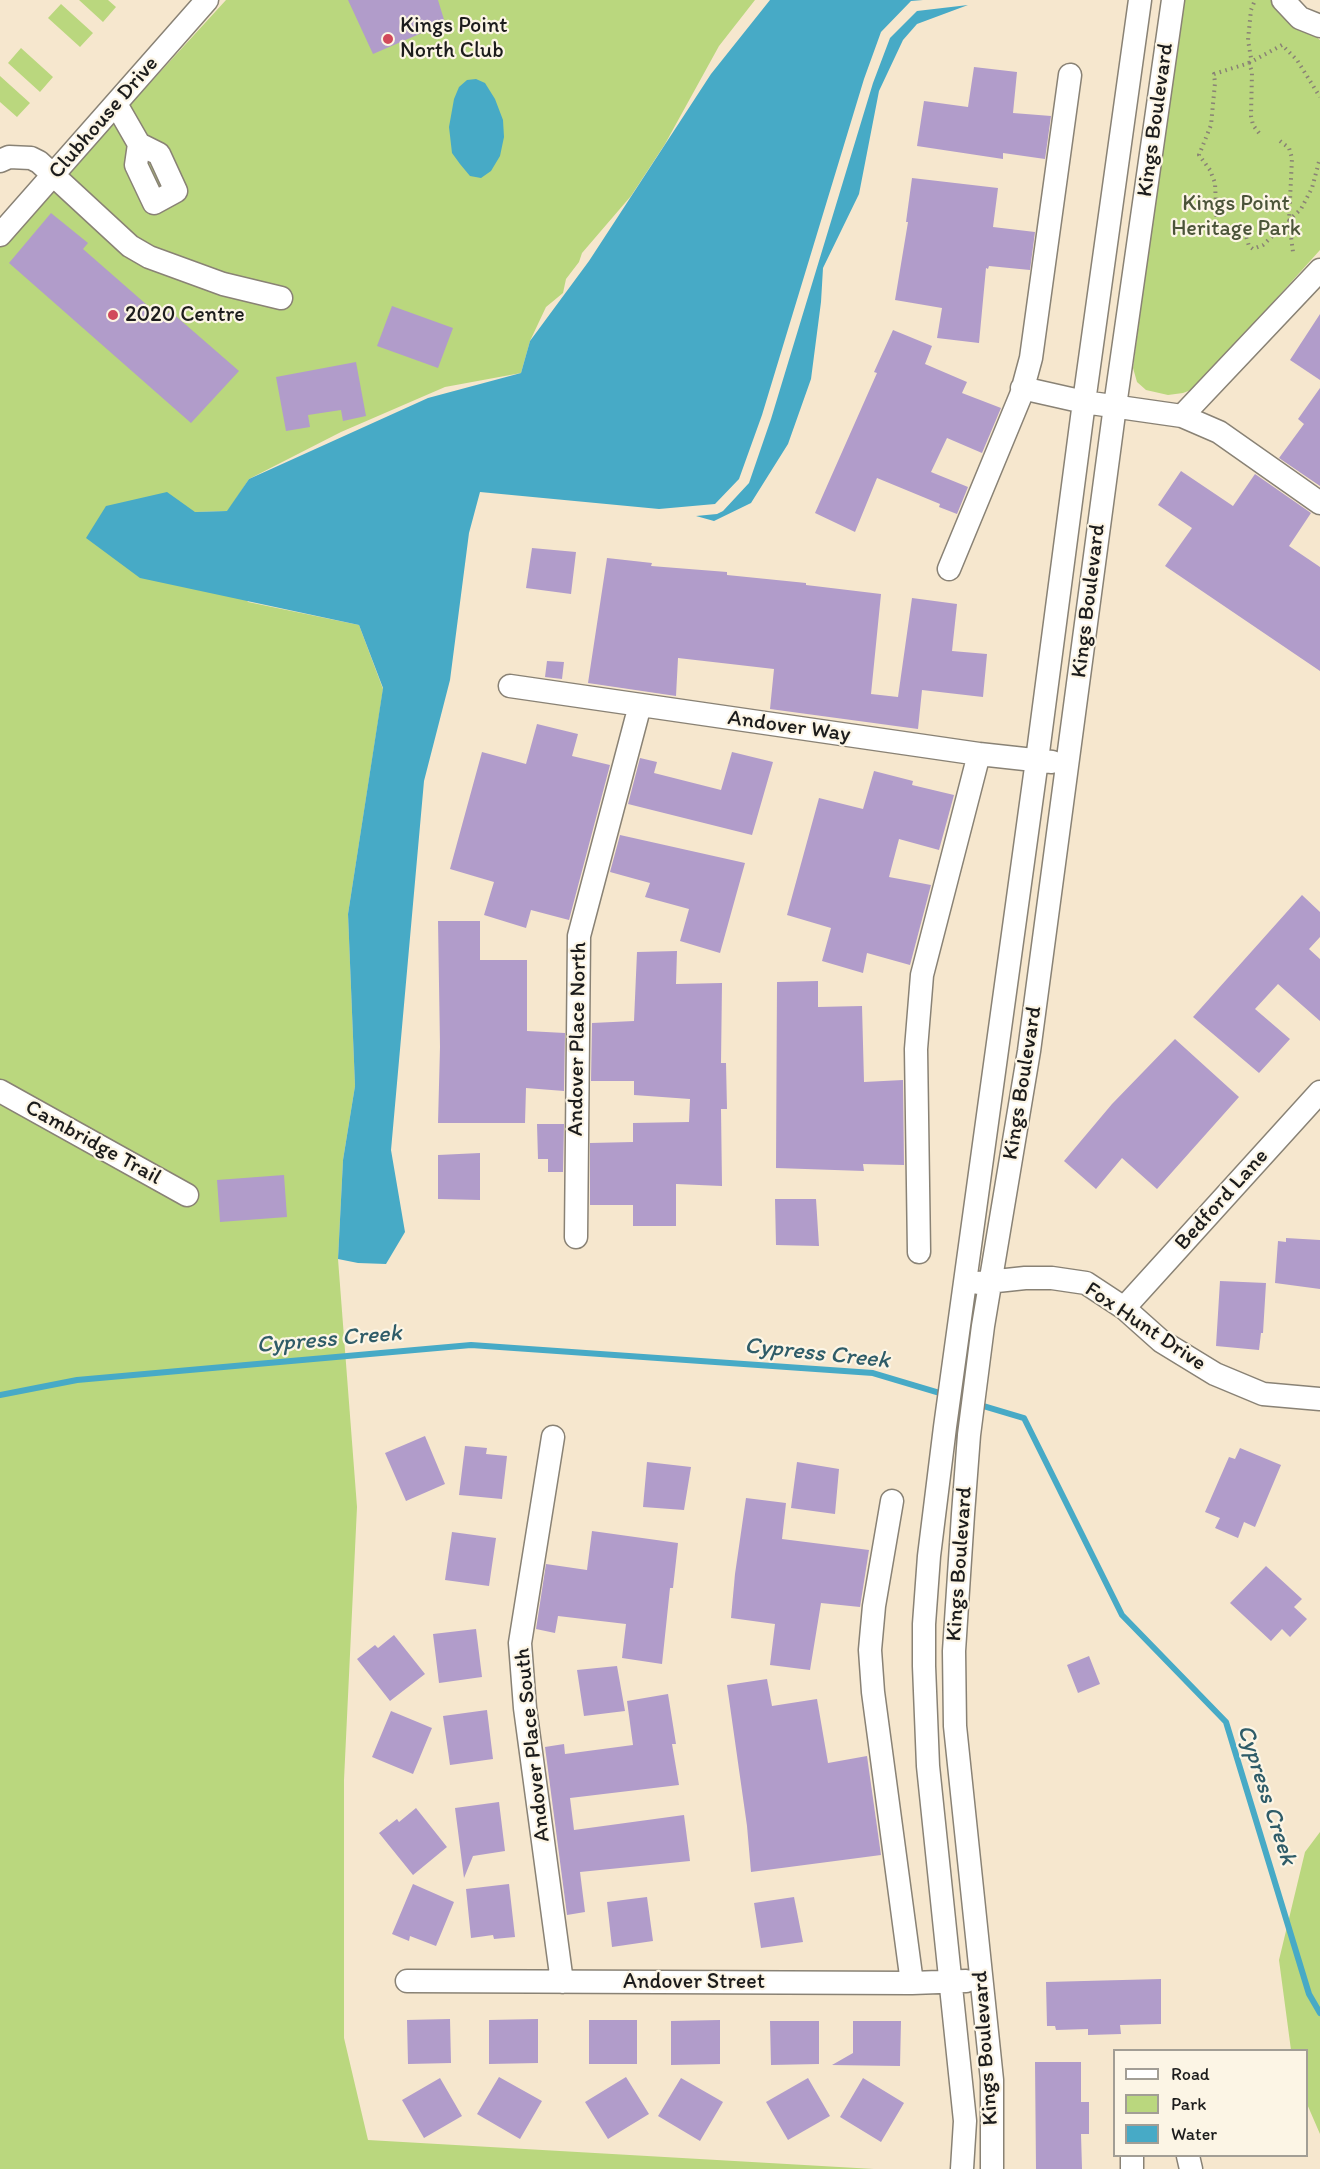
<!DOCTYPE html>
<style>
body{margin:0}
#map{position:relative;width:1320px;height:2169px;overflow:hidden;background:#f6e7ce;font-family:Itim,sans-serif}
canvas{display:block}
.legend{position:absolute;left:1113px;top:2049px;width:195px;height:108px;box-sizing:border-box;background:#fcf5e5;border:2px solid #a29e95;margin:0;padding:8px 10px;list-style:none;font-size:18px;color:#1c1c1c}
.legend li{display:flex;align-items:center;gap:12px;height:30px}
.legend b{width:30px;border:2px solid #a29e95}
</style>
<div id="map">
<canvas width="1320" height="2169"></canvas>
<ul class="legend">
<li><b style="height:8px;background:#fff"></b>Road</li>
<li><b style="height:16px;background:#bad77e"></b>Park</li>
<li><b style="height:16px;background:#47aac6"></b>Water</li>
</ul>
</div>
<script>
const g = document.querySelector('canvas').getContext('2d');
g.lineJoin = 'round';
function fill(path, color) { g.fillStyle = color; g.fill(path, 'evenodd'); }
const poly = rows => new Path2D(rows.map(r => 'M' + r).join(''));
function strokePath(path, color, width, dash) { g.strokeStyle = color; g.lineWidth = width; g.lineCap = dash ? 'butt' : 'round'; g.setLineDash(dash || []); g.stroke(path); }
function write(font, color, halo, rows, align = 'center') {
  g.font = font + ' Itim,sans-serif'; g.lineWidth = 4.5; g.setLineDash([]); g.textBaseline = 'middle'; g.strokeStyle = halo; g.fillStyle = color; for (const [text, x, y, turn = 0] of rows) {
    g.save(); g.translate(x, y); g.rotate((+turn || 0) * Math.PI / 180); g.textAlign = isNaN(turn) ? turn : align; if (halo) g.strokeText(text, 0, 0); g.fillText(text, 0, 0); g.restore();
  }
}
fill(poly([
 [79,0,108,0,116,7,103,22],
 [226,0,755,0,719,46,665,144,631,196,582,253,579,262,566,279,563,293,546,307,530,341,521,373,445,387,341,432,249,479,228,511,195,512,248,602,359,625,383,689,348,914,355,1086,343,1160,338,1259,357,1507,344,1780,344,2038,368,2140,874,2169,0,2169,0,247],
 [1181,0,1277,0,1320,40,1320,250,1196,388,1183,393,1168,395,1146,390,1137,382,1133,368],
 [61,4,93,33,80,47,48,18],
 [21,48,53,77,40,92,8,63],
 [0,76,30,103,17,117,0,102],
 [1320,1832,1320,2134,1307,2104,1306,2050,1291,2050,1279,1960,1305,1852]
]), '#bad77e');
fill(poly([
 [770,0,923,0,911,1,881,32,864,79,762,415,739,479,715,504,659,509,480,492,469,533,450,680,424,781,391,1150,405,1232,386,1264,358,1263,338,1259,343,1160,355,1086,348,914,383,688,359,625,140,578,86,538,106,506,167,492,195,512,227,511,249,479,428,398,521,373,530,341,589,261,711,74],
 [968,5,917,24,903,40,879,91,859,194,823,268,821,302,811,379,788,444,751,503,714,521,696,516,717,514,723,511,749,483,771,419,873,83,890,38,917,11],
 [476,79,485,83,495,99,503,120,504,137,500,156,491,171,481,178,470,176,460,164,452,153,449,127,454,99,459,87,467,80]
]), '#47aac6');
strokePath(poly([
 [0,1395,77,1380,471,1345,873,1373,1024,1418,1122,1615,1226,1722,1309,1994,1320,2013]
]), '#47aac6', 6);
fill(poly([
 [348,0,438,0,445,23,373,54],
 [974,67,1017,72,1013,113,1051,116,1045,159,1003,153,1003,159,917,146,924,101,968,107],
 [912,178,998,188,993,227,1035,232,1030,270,989,266,988,269,986,268,979,343,937,338,942,308,895,300,908,222,906,222],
 [51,213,88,243,83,249,163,319,170,311,239,371,191,423,9,263],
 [392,306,453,328,438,368,377,346],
 [1320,314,1320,380,1290,360],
 [893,330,932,346,925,364,967,382,962,393,1001,408,982,453,947,438,931,472,968,487,957,514,939,507,940,504,877,478,855,532,815,513,877,373,874,372],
 [356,362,366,416,343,421,341,410,308,415,310,427,286,431,276,377],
 [1320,388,1320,486,1279,458,1304,424,1298,419],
 [1181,471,1233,506,1255,474,1311,513,1289,546,1320,567,1320,671,1165,566,1192,528,1158,505],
 [532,548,576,552,571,594,526,588],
 [607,558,652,563,651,566,727,572,727,575,806,583,806,585,881,594,871,694,898,697,912,598,957,604,952,651,987,654,983,697,922,690,918,729,770,709,774,669,678,658,676,696,588,683],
 [547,661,564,662,562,679,545,677],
 [537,724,578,734,572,756,610,765,569,920,531,910,526,928,484,915,494,882,450,869,482,752,526,764],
 [732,752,773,762,752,835,628,804,640,758,657,762,654,773,721,790],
 [874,771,913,781,912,785,954,795,939,850,899,839,889,877,931,885,910,965,867,953,863,973,822,961,831,928,787,915,819,798,863,809],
 [620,835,745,863,720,953,680,941,689,909,645,897,650,883,610,872],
 [1302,895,1320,912,1320,937,1309,949,1320,959,1320,1021,1278,984,1255,1009,1290,1039,1259,1073,1193,1017],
 [438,921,480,921,480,960,527,960,527,1031,565,1033,564,1091,526,1088,525,1123,438,1123,440,1047],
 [677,951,676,984,722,983,721,1063,726,1063,727,1109,721,1109,722,1186,676,1184,676,1226,633,1226,633,1205,590,1205,590,1143,633,1142,633,1123,689,1122,690,1099,634,1095,634,1081,591,1081,592,1023,634,1021,637,952],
 [818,981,818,1007,862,1006,864,1082,903,1080,904,1165,863,1164,864,1171,776,1168,777,982],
 [1175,1039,1239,1097,1157,1189,1122,1158,1096,1189,1064,1161,1112,1104],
 [537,1124,564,1124,563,1172,548,1172,548,1159,538,1159],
 [480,1153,480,1200,438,1199,438,1155],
 [284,1175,287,1217,220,1222,217,1180],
 [775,1199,816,1199,819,1246,776,1245],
 [1286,1238,1320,1240,1320,1289,1275,1283,1278,1241,1286,1242],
 [1220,1281,1266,1283,1263,1333,1261,1333,1259,1350,1216,1346],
 [425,1436,445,1484,406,1501,385,1453],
 [465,1446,487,1448,486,1454,507,1456,502,1499,459,1495],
 [1240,1448,1281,1465,1255,1527,1244,1522,1238,1538,1215,1528,1220,1518,1205,1512,1229,1457,1235,1459],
 [647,1462,691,1467,684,1510,643,1507],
 [797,1462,839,1469,835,1514,791,1508],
 [746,1498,786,1503,782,1539,869,1550,860,1607,821,1603,810,1670,770,1665,775,1624,731,1618,735,1574],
 [592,1531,678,1543,673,1588,670,1588,662,1664,622,1658,626,1624,558,1616,555,1633,536,1629,546,1564,587,1570],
 [452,1532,496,1538,489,1586,445,1580],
 [1266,1566,1302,1599,1294,1607,1307,1619,1290,1637,1282,1629,1271,1641,1230,1603],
 [476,1629,482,1677,439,1683,433,1634],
 [394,1635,425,1674,390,1701,357,1659,375,1645,378,1648],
 [1089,1656,1100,1684,1078,1693,1067,1665],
 [617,1666,625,1711,584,1716,577,1670],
 [767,1679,772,1706,817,1699,828,1763,867,1756,881,1855,751,1872,747,1826,727,1685],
 [668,1694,676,1744,672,1744,679,1785,570,1798,574,1830,684,1815,690,1861,580,1872,585,1912,567,1915,545,1747,564,1744,565,1754,633,1745,627,1701],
 [487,1710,493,1759,450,1765,443,1716],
 [391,1711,432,1728,413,1774,372,1757],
 [499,1802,505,1851,473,1856,464,1878,455,1808],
 [416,1808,447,1847,413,1875,379,1833,397,1819,399,1822],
 [413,1884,454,1902,436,1946,410,1936,409,1941,392,1934],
 [509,1884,515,1937,494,1939,493,1935,471,1938,466,1889],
 [647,1897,653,1941,612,1947,607,1902],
 [794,1897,803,1942,761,1948,754,1903],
 [1161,1979,1161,2024,1120,2025,1121,2034,1088,2035,1088,2029,1056,2030,1055,2026,1047,2026,1046,1982],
 [450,2019,451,2063,408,2064,407,2020],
 [538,2019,538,2063,489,2064,489,2020],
 [589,2020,637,2020,637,2064,589,2064],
 [720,2020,720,2064,671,2065,671,2021],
 [770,2021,819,2021,819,2064,771,2065],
 [853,2021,901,2021,900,2066,832,2065,853,2053],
 [1035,2062,1081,2062,1081,2102,1089,2102,1089,2134,1081,2134,1082,2169,1036,2169],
 [499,2077,542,2101,520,2139,477,2114],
 [626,2077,649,2114,608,2139,585,2102],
 [440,2078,462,2116,424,2138,402,2100],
 [681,2078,723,2102,700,2141,658,2116],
 [808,2078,830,2116,788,2140,766,2102],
 [863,2078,904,2103,881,2142,840,2117]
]), '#b19cca');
const minor = poly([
 [1283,0,1300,18,1320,26],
 [116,104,139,144,136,165,154,203,176,191,159,154,139,144],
 [0,161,9,157,31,158,39,162,130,246,149,257,223,284,281,298],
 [0,235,207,0],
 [1022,388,1084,402,1182,416,1219,432,1320,503],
 [1182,416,1320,270],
 [949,569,1021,395,1031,358,1070,75],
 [510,686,979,754,1052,762],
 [0,1091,187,1195],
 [576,1237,579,936,640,705],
 [919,1252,916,1049,922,975,979,754],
 [978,1283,1025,1278,1052,1278,1086,1283,1124,1308,1161,1341,1215,1374,1263,1394,1320,1399],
 [1124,1308,1320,1092],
 [553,1437,520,1643,525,1708,562,1982],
 [892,1501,874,1606,870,1650,873,1692,912,1983],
 [407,1981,912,1983,966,1981],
 [1188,2156,1191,2169],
 [962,2169,965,2121,928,1766,924,1666,924,1624,929,1556,945,1427,1037,760,1084,402,1140,0],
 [992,2169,992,2080,955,1726,954,1651,963,1514,969,1435,983,1326,1029,1051,1115,406,1173,0],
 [1132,2169,1132,2156]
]);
strokePath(minor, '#898275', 25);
strokePath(poly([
 [1249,63,1282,45,1297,60,1320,97],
 [1249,63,1251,58,1248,40,1251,10,1255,0],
 [1259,133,1253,125,1251,116,1252,72,1249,63,1214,74,1215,83,1211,125,1199,155,1210,170,1215,183,1217,227,1224,229,1236,226,1244,230,1249,246,1253,249,1263,245,1301,209,1312,188,1320,158],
 [1280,141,1289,148,1292,158,1289,221,1293,252]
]), '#898275', 4, [1.5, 4.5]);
strokePath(minor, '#fff', 22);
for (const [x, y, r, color] of [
 [388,39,6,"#d1495b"],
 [113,315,6,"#d1495b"]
]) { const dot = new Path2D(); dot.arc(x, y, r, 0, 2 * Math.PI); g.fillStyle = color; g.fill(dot); strokePath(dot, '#fcf5e5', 2); }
write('22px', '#1c1c1c', '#fcf5e5', [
 ["Kings Point",400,26],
 ["North Club",400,51],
 ["2020 Centre",125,315]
], 'left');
write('22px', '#1c1c1c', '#fcf5e5', [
 ["Clubhouse Drive",104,118,-49],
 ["Kings Boulevard",1156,120,-82],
 ["Kings Boulevard",1089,601,-83],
 ["Andover Way",789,727,8],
 ["Andover Place North",578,1039,-89],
 ["Kings Boulevard",1023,1083,-81],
 ["Cambridge Trail",93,1143,29],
 ["Bedford Lane",1222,1200,-48],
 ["Fox Hunt Drive",1145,1327,34],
 ["Kings Boulevard",960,1564,-86],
 ["Andover Place South",533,1745,-96],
 ["Andover Street",694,1982],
 ["Kings Boulevard",986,2048,-94]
]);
write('22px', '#4b5439', '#fcf5e5', [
 ["Kings Point",1236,204],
 ["Heritage Park",1236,229]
]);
write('italic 24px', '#2f5c68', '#fcf5e5', [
 ["Cypress Creek",329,1340,-5],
 ["Cypress Creek",817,1354,6],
 ["Cypress Creek",1266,1795,72]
]);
</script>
